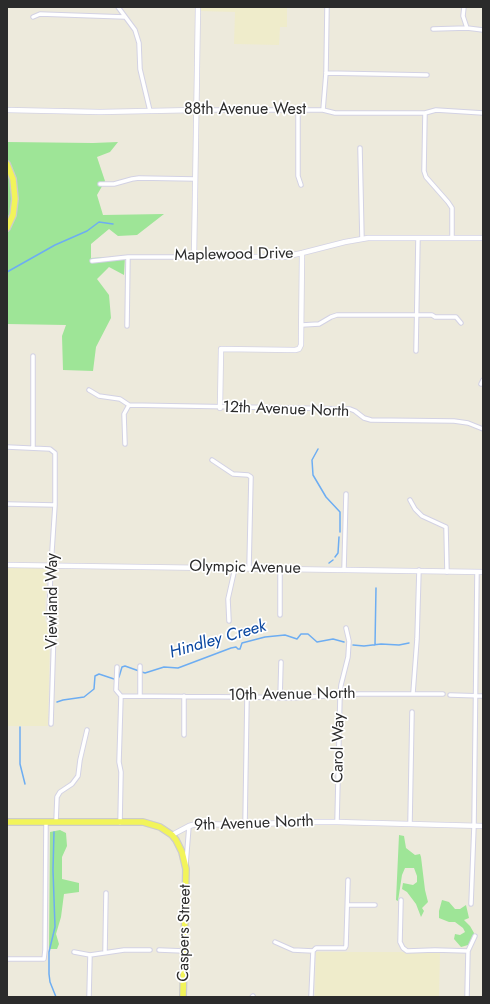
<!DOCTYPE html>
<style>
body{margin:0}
#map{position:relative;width:490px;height:1004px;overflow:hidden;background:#edeadc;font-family:Jost,sans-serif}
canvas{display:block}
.frame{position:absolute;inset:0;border:8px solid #2b2b2b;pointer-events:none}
</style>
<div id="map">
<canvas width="490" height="1004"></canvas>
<div class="frame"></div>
</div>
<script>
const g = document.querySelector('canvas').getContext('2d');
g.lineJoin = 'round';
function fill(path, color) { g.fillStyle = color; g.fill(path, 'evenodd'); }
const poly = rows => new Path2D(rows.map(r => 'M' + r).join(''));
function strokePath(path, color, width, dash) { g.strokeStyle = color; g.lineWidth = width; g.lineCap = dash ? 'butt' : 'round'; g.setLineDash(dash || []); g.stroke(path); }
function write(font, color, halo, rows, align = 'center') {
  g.font = font + ' Jost,sans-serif'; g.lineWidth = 3.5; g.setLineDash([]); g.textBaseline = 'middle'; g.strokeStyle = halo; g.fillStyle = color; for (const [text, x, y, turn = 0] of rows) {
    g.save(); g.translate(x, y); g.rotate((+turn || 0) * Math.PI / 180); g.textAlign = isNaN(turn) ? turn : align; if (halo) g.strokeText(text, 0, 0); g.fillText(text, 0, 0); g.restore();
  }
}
fill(poly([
 [200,7,287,7,287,27,280,27,279,45,234,44,235,12,200,11],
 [7,567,46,567,45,620,50,631,48,726,7,726],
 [316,952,440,952,439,997,315,997]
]), '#efeccb');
fill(poly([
 [7,142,93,143,118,142,110,152,97,157,105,181,97,195,103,215,164,214,137,235,118,236,109,229,91,244,91,258,125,256,124,275,109,267,97,279,109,295,111,318,96,347,93,371,63,370,62,336,66,325,7,324,7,234,14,218,18,199,16,178,7,158],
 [7,171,12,186,13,199,10,213,7,219,7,201,8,198],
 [60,830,66,833,67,846,62,857,62,879,79,883,79,892,64,894,61,917,56,934,59,944,57,949,49,949,50,832],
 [399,835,404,836,406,848,415,855,420,854,421,857,425,890,428,902,422,908,424,911,421,917,416,904,407,892,402,889,403,883,413,885,417,882,417,876,414,868,405,868,402,875,398,901,396,900],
 [442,900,449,902,455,909,460,909,466,905,469,918,464,920,470,926,474,933,472,940,468,945,461,947,454,939,455,934,460,935,465,932,463,928,455,922,449,922,439,918,439,911]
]), '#9ee597');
strokePath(poly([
 [7,272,55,245,87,231,99,222,113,224],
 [318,449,312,460,313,475,326,497,340,512,340,532],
 [335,557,338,553,339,537],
 [329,563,333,560],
 [353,645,364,646,381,644,399,645,409,643],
 [375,645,376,588],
 [142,672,145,673,164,667,178,668,231,648,236,647,238,649,240,649,242,643,265,637,285,635,297,639,301,634,308,634,317,642,333,639,344,642],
 [119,677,122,667,125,666,139,671],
 [57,702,63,700,84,697,94,689,95,676,99,674,114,679],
 [20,727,20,764,25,784],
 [54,832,53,870,55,927,49,952,49,974,50,982,56,997]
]), '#6dadf2', 1.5);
const minor = poly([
 [118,7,135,30,139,43,140,69,150,111],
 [464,7,463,16,467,28],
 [33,17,40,14,125,17],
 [433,29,467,28,483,30],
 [326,73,427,75],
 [298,109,298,176,301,185],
 [197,110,323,110,335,113,425,113,436,110,483,113],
 [323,110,326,73,327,7],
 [425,113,424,171,426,177,448,202,452,208,452,238],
 [360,148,362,239],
 [100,184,114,184,132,179,139,178,195,179],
 [92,261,128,257,194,257],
 [302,325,319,324,331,317,337,315,432,315,435,317,456,317,461,323],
 [127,326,128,257],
 [416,351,418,238],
 [33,356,33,448],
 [481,384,483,380],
 [89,390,99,396,120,399,129,405,350,409,355,411,364,418,371,420,454,421,468,423,483,429],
 [125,444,124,414,129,405],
 [7,447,50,449,55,453,55,505,51,566,49,616,54,629,51,724],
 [212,460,233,474,248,475,251,477,249,568],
 [410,500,415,509,422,516,446,527,447,572],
 [7,504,55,505],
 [344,569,346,494],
 [280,615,280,569],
 [229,621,228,599,235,568],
 [117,667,116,690,121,696],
 [413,693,417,639,419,570],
 [450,695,483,696],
 [121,696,247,697,292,698,359,694,443,694],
 [140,696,140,666],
 [280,698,281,662],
 [184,735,184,696],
 [56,822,57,797,60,792,72,784,78,776,80,760,87,730],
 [337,822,340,696,341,685,348,657,349,641,346,628],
 [120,823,121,772,119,762,121,696],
 [410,823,412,712],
 [245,825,247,697],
 [186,864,189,826],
 [401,900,400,942,403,948,407,951,435,950,468,951],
 [471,904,474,826,477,572],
 [348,905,375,905],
 [275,942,293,950,313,951,316,948,345,948,346,946,348,880],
 [159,950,184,951],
 [74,952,90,955,124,950,150,950],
 [105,952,106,893],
 [7,959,44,959,45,950,46,822],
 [89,997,90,955],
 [252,997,253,996],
 [311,997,313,951],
 [467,997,468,951,475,936]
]);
const tertiary = poly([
 [198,7,194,257,284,257,302,253,345,242,368,238,483,238],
 [7,110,100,112,197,110],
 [220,408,221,349,295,350,299,349,301,345,302,253],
 [7,565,483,572],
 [172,835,189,826,196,824,245,825,297,822,337,822,483,826]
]);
const primary = poly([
 [7,164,13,179,15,199,13,215,7,228],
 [7,822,143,822,160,827,172,835,176,840,182,852,186,869,183,997]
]);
strokePath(minor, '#d3d2e4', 5.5);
strokePath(tertiary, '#d3d2e4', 6);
strokePath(primary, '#ccc', 8);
strokePath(minor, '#fff', 3.5);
strokePath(tertiary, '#fff', 4.5);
strokePath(primary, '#f2f45a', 5.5);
write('16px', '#2b2b2b', '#fff', [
 ["88th Avenue West",245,110],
 ["Maplewood Drive",234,255,-1],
 ["12th Avenue North",286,410,2],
 ["Olympic Avenue",245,568,1],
 ["Viewland Way",53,601,-90],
 ["10th Avenue North",292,695,-1],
 ["Carol Way",339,748,-89],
 ["9th Avenue North",254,824,-2],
 ["Caspers Street",185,933,-89]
]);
write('italic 17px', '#0a47a0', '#fff', [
 ["Hindley Creek",218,640,-16]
]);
</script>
